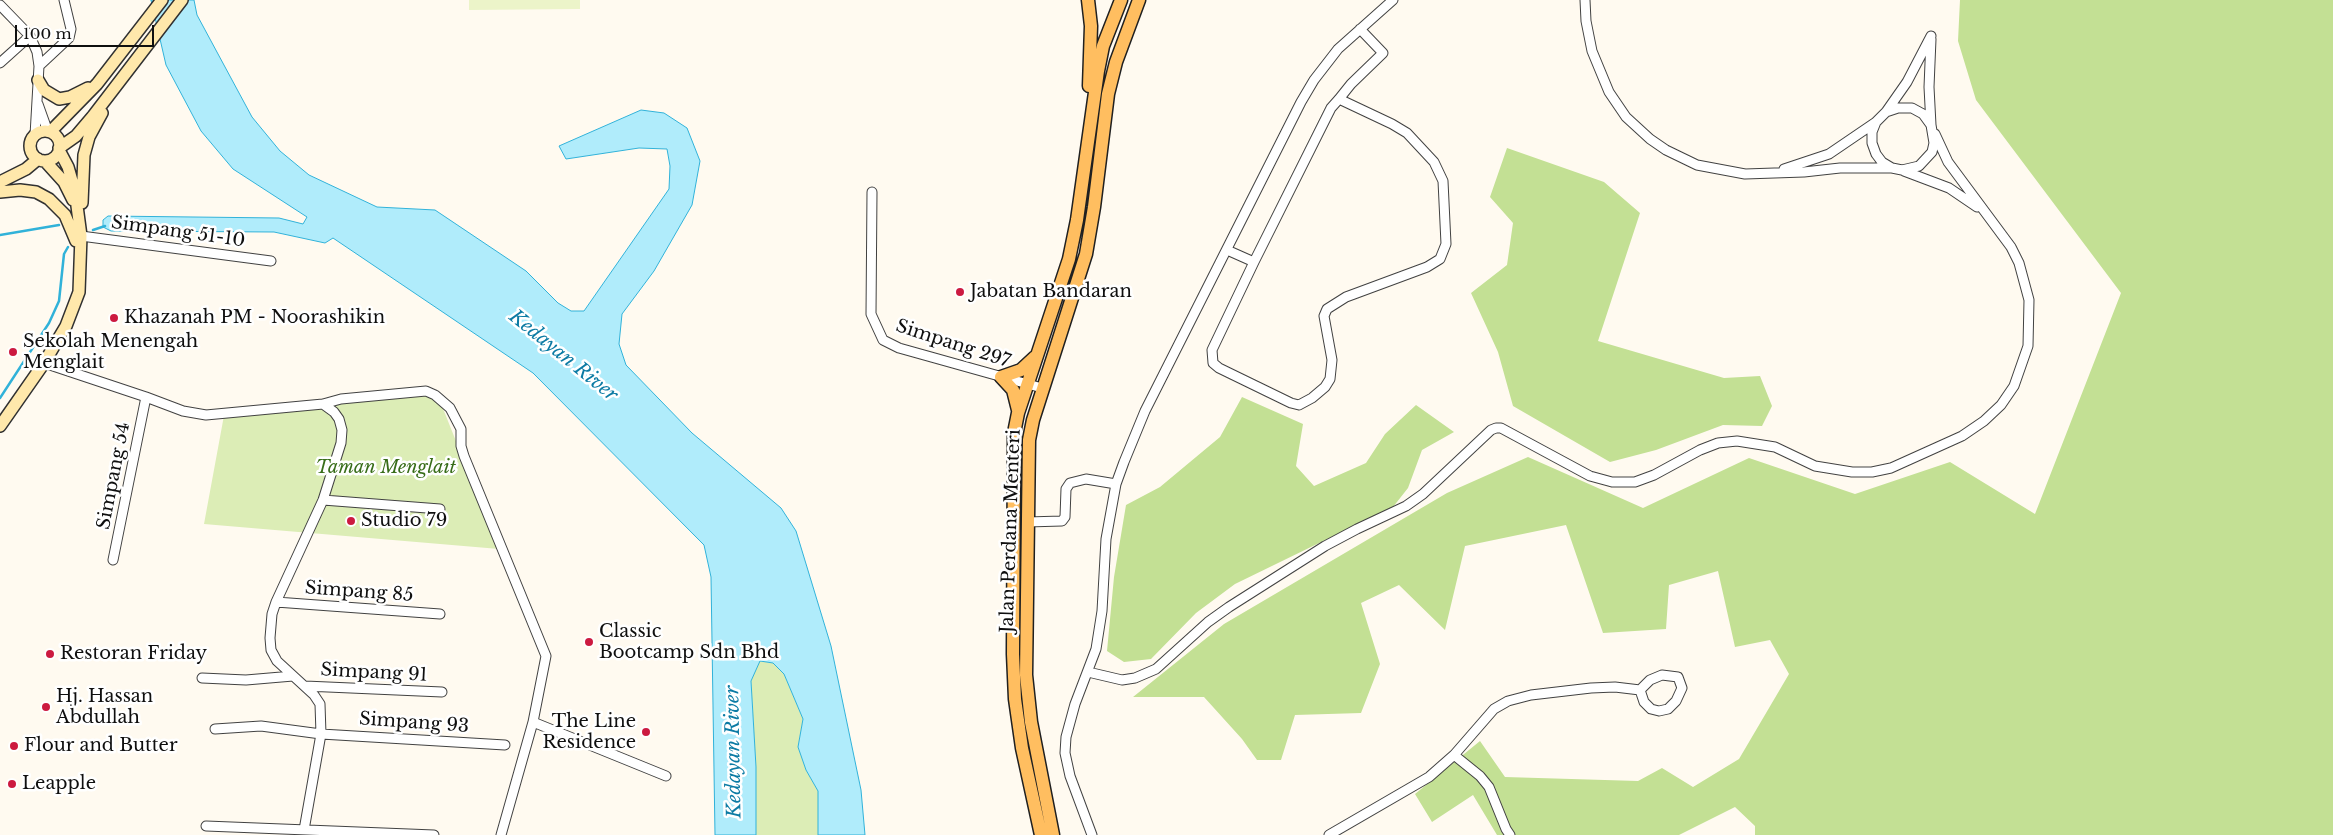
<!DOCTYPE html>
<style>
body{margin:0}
#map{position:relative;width:2333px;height:835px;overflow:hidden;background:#fffaf0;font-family:"Libre Baskerville",serif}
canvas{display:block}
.scale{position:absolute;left:15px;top:25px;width:139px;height:22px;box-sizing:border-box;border:2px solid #0f0f0f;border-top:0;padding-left:6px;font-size:15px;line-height:18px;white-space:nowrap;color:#0f0f0f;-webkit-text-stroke:4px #fff;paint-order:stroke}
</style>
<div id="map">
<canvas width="2333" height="835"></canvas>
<div class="scale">100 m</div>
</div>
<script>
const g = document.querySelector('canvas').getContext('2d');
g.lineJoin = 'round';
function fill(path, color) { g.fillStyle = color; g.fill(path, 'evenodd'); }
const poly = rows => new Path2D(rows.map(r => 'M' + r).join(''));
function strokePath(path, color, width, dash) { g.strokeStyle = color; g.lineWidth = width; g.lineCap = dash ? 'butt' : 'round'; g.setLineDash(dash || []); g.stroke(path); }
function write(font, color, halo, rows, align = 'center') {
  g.font = font + ' "Libre Baskerville",serif'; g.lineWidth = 5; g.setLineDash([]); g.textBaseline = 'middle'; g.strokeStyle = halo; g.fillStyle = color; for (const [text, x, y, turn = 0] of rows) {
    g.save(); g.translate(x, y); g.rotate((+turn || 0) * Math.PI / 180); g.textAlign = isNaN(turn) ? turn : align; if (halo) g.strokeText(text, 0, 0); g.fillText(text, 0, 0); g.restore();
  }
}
fill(poly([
 [436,391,499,549,204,524,225,410],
 [759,661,773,663,784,674,803,719,798,747,806,770,818,791,818,835,756,835,756,767,751,681]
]), '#dcedb6');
fill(poly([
 [1960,0,2333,0,2333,835,1755,835,1755,826,1735,807,1679,835,1497,835,1473,795,1432,822,1415,794,1480,741,1505,777,1638,781,1662,768,1693,787,1739,759,1789,674,1770,640,1735,647,1718,571,1669,585,1666,629,1603,633,1566,525,1465,546,1445,630,1399,585,1361,603,1380,664,1361,713,1295,715,1281,760,1257,760,1242,739,1204,697,1133,697,1224,624,1447,493,1528,457,1643,508,1749,458,1855,494,1950,462,2035,514,2121,293,1976,100,1958,41],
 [1507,148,1604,182,1640,213,1598,341,1724,378,1760,376,1772,406,1762,426,1723,425,1656,450,1610,462,1513,406,1498,352,1471,293,1507,265,1513,223,1490,197],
 [1242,397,1303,424,1296,466,1314,486,1366,463,1385,434,1416,405,1454,432,1422,450,1408,488,1393,507,1235,584,1196,613,1151,659,1124,662,1107,651,1114,577,1126,505,1160,487,1220,437]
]), '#c3e094');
fill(poly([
 [469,0,580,0,580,9,469,10]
]), '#ecf4c9');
const water = poly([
 [151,0,194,0,197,15,252,117,280,151,309,175,377,207,435,210,526,271,558,303,571,311,584,311,669,189,670,166,667,149,639,148,566,159,559,146,641,110,664,113,687,128,700,161,692,205,654,271,622,314,619,344,626,365,692,433,781,508,796,531,831,646,861,790,865,835,818,835,818,791,806,770,798,747,803,719,784,674,773,663,760,661,751,681,756,767,756,835,715,835,711,577,704,545,533,373,333,238,325,243,274,232,111,231,103,227,103,220,108,216,279,218,303,224,307,217,233,169,201,131,166,65,151,0]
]);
fill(water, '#b0ecfb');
strokePath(water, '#31b2d9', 1);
strokePath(poly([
 [93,230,105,226],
 [0,235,59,225],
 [0,398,49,323,59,301,64,254,68,247]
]), '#31b2d9', 2.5);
const street = poly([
 [1585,0,1586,21,1592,51,1609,92,1626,117,1650,139,1666,150,1697,165,1745,174,1804,172,1840,168,1892,168],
 [0,5,30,36,37,52,39,66,35,135],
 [1931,39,1929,87,1931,125],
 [0,63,30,36],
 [39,66,69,38,71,29,64,0],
 [1339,99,1392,124,1407,133,1434,162,1443,181,1446,244,1440,259,1427,267,1346,297,1327,309,1324,316,1332,360,1330,379,1325,387,1312,398,1299,405,1291,403,1219,368,1213,363,1212,350,1254,262,1331,108,1339,99,1351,84,1383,53,1360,29],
 [38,104,48,132],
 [1886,112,1898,108,1912,108,1923,114,1931,125,1934,143,1932,152,1919,166,1902,170,1892,168,1882,162,1876,154,1872,143,1872,132,1876,122,1886,112,1907,82,1931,36],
 [1784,169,1829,154,1876,122],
 [1904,171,1949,188,1977,207],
 [872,192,871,314,883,340,899,348,1042,388],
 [81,236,271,261],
 [1227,250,1254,262],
 [44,363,146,397,183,411,206,415,323,404,341,399,426,391,435,395,450,408,461,429,461,446,464,456,546,656,533,722,501,835],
 [323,500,440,509],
 [1027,522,1062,521,1065,517,1066,489,1070,483,1086,479,1116,484],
 [113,560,146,397],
 [276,602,440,614],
 [1088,672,1122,680,1135,678,1156,669,1208,622,1229,607,1325,546,1357,529,1406,506,1423,494,1491,430,1496,428,1501,428,1590,476,1612,482,1635,482,1654,475,1700,450,1718,443,1737,441,1775,447,1815,466,1852,472,1872,472,1891,468,1962,436,1984,421,2001,405,2014,386,2028,346,2029,300,2019,263,2011,247,1948,162,1935,134],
 [1662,675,1678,677,1682,688,1676,701,1668,709,1659,711,1651,709,1644,702,1640,690,1650,680,1662,675],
 [202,678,246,680,293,676],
 [305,686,442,692],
 [533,722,666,776],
 [215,729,261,726,321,734,505,745],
 [1454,755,1480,776,1489,787,1506,829,1510,835],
 [206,826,434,835],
 [304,830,321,734,320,704,314,695,277,661,271,650,270,638,272,614,276,602,323,500,341,443,342,430,339,419,334,412,323,404],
 [1092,835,1070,776,1065,753,1066,737,1075,704,1096,649,1102,611,1106,539,1116,484,1124,462,1145,411,1301,102,1314,80,1338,49,1393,0],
 [1329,835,1429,777,1454,755,1494,709,1508,701,1531,695,1591,688,1615,687,1640,690]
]);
const secondary = poly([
 [38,80,44,90,59,99,70,97,88,88],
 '30 146a15 15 0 1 1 30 0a15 15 0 1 1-30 0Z',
 [50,132,97,84,162,0],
 [59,148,76,136,93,116,182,0],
 [45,161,64,182,73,200],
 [0,182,26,169,38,159],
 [0,192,20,190,36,192,49,199,65,215,76,241],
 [82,203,84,155,89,137,102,113],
 [0,426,44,363,66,326,79,292,81,236,75,191,68,167,59,150]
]);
const primary = poly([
 [1088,0,1091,26,1089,86],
 [1001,377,1021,370,1035,357],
 [1001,377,1013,390,1018,410],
 [1041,835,1022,748,1015,699,1013,654,1014,433,1018,413,1069,259,1077,220,1098,71,1103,46,1121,0],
 [1053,835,1031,722,1026,675,1029,440,1033,420,1086,254,1094,207,1108,94,1116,62,1139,0]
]);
strokePath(street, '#424242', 11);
strokePath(secondary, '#313131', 14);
strokePath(primary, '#202020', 15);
strokePath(street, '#fff', 9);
strokePath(secondary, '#ffe8ab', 11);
strokePath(primary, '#ffbe60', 12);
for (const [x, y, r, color] of [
 [960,292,5,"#cc1a40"],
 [114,318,5,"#cc1a40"],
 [13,352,5,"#cc1a40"],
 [351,521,5,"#cc1a40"],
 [589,642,5,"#cc1a40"],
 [50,654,5,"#cc1a40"],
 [46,707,5,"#cc1a40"],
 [646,732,5,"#cc1a40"],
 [14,746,5,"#cc1a40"],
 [12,784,5,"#cc1a40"]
]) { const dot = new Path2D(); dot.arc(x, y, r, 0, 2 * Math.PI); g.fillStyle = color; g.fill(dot); strokePath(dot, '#fff', 2); }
write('18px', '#0f0f0f', '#fff', [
 ["Simpang 51-10",178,232,8],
 ["Simpang 297",953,344,18],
 ["Simpang 54",114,476,-79],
 ["Jalan Perdana Menteri",1011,531,-88],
 ["Simpang 85",359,592,4],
 ["Simpang 91",374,673,3],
 ["Simpang 93",414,723,4]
]);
write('18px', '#0f0f0f', '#fff', [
 ["Jabatan Bandaran",970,292],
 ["Khazanah PM - Noorashikin",124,318],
 ["Sekolah Menengah",23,342],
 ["Menglait",23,363],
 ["Studio 79",361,521],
 ["Classic",599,632],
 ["Bootcamp Sdn Bhd",599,653],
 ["Restoran Friday",60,654],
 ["Hj. Hassan",56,697],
 ["Abdullah",56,718],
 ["The Line",636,722,"right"],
 ["Residence",636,743,"right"],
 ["Flour and Butter",24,746],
 ["Leapple",22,784]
], 'left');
write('italic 18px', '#386d19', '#fff', [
 ["Taman Menglait",386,468]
]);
write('italic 19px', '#0c7ba4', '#fff', [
 ["Kedayan River",563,356,39],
 ["Kedayan River",734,752,-91]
]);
</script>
